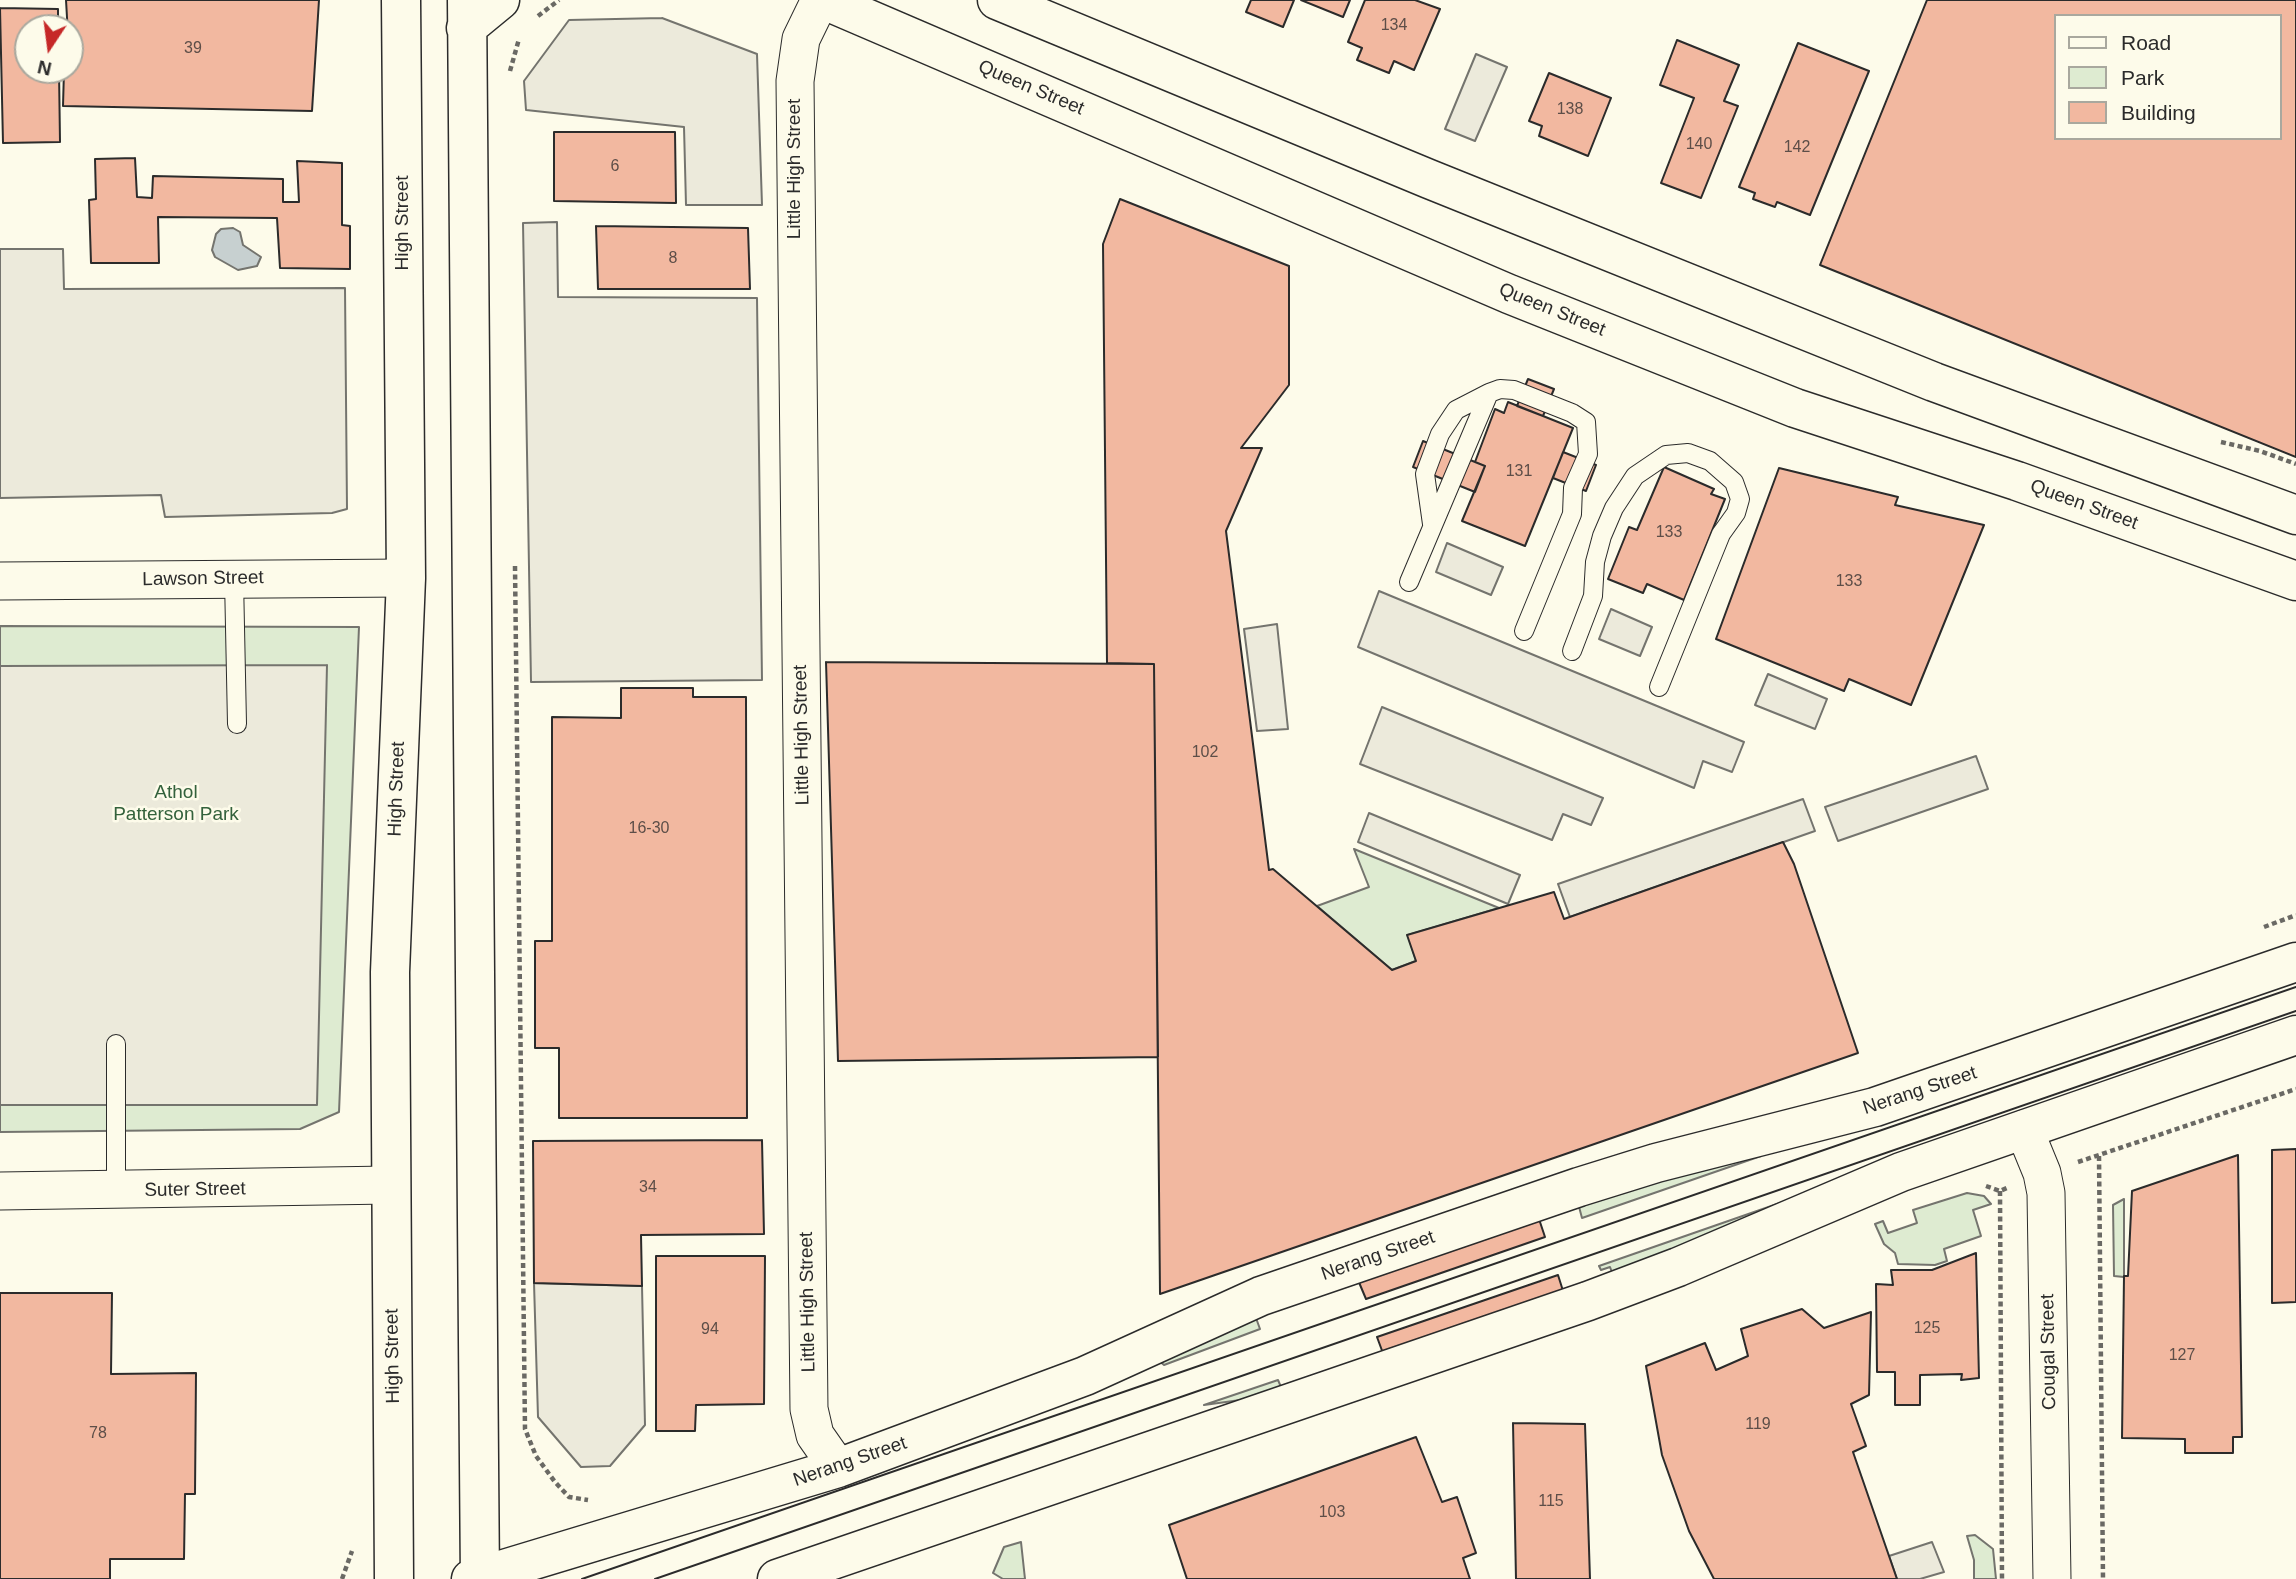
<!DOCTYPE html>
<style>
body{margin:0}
#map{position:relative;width:2296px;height:1579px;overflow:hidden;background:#fdfbea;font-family:Helvetica,sans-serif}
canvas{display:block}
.legend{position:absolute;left:2054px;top:14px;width:228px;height:126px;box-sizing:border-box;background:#fdfbea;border:2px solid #a9a89e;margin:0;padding:9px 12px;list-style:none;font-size:21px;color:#2b2b2b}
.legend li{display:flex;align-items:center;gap:14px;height:35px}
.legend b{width:35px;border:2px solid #a9a89e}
.north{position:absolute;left:14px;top:14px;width:70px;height:70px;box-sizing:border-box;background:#fdfbea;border:2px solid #a9a89e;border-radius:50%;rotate:193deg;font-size:19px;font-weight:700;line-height:28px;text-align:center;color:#2b2b2b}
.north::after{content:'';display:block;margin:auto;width:24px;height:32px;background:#c62828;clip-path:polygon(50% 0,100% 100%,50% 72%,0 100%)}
</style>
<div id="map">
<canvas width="2296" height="1579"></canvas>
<ul class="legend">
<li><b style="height:9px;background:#fdfbea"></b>Road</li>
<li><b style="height:19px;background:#deebd1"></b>Park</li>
<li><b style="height:19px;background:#f2b8a0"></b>Building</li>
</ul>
<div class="north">N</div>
</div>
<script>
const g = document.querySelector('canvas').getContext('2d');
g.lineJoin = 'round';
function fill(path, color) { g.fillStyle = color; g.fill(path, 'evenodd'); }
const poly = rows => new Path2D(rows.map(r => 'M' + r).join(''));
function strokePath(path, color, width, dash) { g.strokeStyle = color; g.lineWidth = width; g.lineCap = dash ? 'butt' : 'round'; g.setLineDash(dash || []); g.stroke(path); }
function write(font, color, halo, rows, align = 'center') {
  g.font = font + ' Helvetica,sans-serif'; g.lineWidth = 5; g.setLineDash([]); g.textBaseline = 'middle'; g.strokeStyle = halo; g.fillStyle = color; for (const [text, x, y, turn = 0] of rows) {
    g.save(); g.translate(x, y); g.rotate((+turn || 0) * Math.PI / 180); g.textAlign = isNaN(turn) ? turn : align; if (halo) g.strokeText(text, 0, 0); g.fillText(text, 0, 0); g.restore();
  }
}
const green = poly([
 [0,626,359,627,339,1112,300,1129,0,1132,0,626],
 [1354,849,1499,908,1408,935,1416,961,1392,970,1317,906,1369,887,1354,849],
 [1759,1150,1761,1156,1582,1218,1578,1203,1759,1150],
 [1967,1193,1984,1196,1991,1204,1973,1210,1981,1236,1944,1249,1947,1261,1935,1265,1898,1264,1895,1253,1884,1244,1875,1224,1883,1221,1888,1233,1917,1223,1913,1210,1967,1193],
 [1800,1196,1615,1280,1610,1267,1601,1270,1599,1266,1800,1196],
 [2124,1199,2124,1277,2114,1276,2113,1205,2124,1199],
 [1256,1318,1260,1329,1164,1365,1158,1360,1256,1318],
 [1278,1380,1284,1394,1204,1405,1278,1380],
 [1975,1535,1993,1549,1996,1579,1974,1579,1974,1560,1967,1536,1975,1535],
 [1021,1542,1025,1579,1003,1579,993,1573,1004,1547,1021,1542]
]);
fill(green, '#deebd1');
strokePath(green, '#74746e', 2);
const parking = poly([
 [662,18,757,54,762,205,686,205,684,127,526,110,524,81,569,20,662,18],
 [1476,54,1507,67,1475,141,1445,129,1476,54],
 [557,222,558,297,757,298,762,680,531,682,523,223,557,222],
 [0,249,63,249,64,289,345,288,347,509,332,513,165,517,161,495,0,498,0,249],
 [1447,543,1503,567,1491,595,1436,572,1447,543],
 [1379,591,1744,742,1732,772,1703,761,1694,788,1358,647,1379,591],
 [1611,609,1652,627,1640,656,1599,639,1611,609],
 [1277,624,1288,729,1257,731,1244,629,1277,624],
 [327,665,317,1105,0,1105,0,666,327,665],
 [1768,674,1827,699,1815,729,1755,705,1768,674],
 [1382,707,1603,798,1591,825,1563,814,1552,840,1360,764,1382,707],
 [1976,756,1988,789,1838,841,1825,807,1976,756],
 [1803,799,1815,831,1570,917,1558,884,1803,799],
 [1369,813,1520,875,1508,904,1358,842,1369,813],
 [534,1283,642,1286,645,1425,610,1466,581,1467,538,1417,534,1283],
 [1932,1542,1944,1572,1920,1579,1897,1579,1889,1556,1932,1542]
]);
fill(parking, '#eceadb');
strokePath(parking, '#74746e', 2);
const water = poly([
 [233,228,240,232,243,245,261,257,257,266,238,270,215,257,212,250,216,234,221,229,233,228]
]);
fill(water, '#c7d0d0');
strokePath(water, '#74746e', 2);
const building = poly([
 [66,0,319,0,312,111,63,106,64,70,70,70,66,0],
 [1251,0,1294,0,1283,27,1246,12,1251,0],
 [1301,0,1350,0,1343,17,1301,0],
 [1365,0,1415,0,1440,9,1414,70,1394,61,1389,73,1357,60,1362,48,1348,42,1365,0],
 [1927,0,2296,0,2296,457,1820,265,1927,0],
 [2056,16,2280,16,2280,138,2056,138,2056,16],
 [0,8,58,9,58,28,28,28,28,70,59,70,60,142,3,143,0,8],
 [1677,40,1739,65,1724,101,1738,106,1701,198,1661,183,1694,98,1660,85,1677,40],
 [1798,43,1869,71,1810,215,1777,202,1775,207,1753,199,1755,193,1739,187,1798,43],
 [1549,73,1611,98,1588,156,1539,136,1542,126,1529,121,1549,73],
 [554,132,675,132,676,203,554,201,554,132],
 [135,158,137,197,152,198,153,176,283,179,283,202,299,202,297,161,342,163,342,225,350,226,350,269,280,268,277,218,158,217,159,263,91,263,89,200,96,199,95,159,135,158],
 [1120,199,1289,266,1289,385,1241,448,1262,448,1226,531,1269,870,1273,869,1392,970,1416,961,1407,935,1554,892,1564,919,1783,842,1794,864,1858,1053,1160,1294,1154,664,1107,663,1103,244,1120,199],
 [596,226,748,228,750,289,598,289,596,226],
 [1528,379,1554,389,1543,416,1517,406,1528,379],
 [1508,402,1573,428,1525,546,1462,521,1485,466,1475,462,1495,409,1504,413,1508,402],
 [1423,441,1485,466,1475,492,1413,467,1423,441],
 [1563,452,1596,465,1586,491,1553,478,1563,452],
 [1664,467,1714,489,1711,494,1725,499,1684,600,1647,584,1643,593,1608,579,1629,527,1637,530,1664,467],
 [1779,468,1898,497,1895,505,1984,525,1911,705,1849,679,1844,691,1716,639,1779,468],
 [826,662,1154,664,1158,1057,838,1061,826,662],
 [621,688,693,688,693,697,746,697,747,1118,559,1118,559,1048,535,1048,535,941,552,941,552,717,621,718,621,688],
 [762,1140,764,1234,641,1235,642,1286,534,1283,533,1141,762,1140],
 [2296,1149,2296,1302,2272,1303,2272,1150,2296,1149],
 [2238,1155,2242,1437,2233,1437,2233,1453,2185,1453,2185,1439,2122,1438,2124,1276,2128,1276,2132,1191,2238,1155],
 [1538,1216,1545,1237,1366,1299,1358,1280,1538,1216],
 [1976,1253,1979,1378,1961,1380,1962,1374,1920,1375,1920,1405,1895,1405,1895,1372,1877,1372,1876,1284,1893,1285,1891,1270,1932,1270,1976,1253],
 [656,1256,765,1256,764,1404,696,1405,695,1431,656,1431,656,1256],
 [1558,1275,1564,1294,1384,1356,1377,1337,1558,1275],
 [0,1293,112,1293,111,1374,196,1373,195,1494,185,1494,184,1559,110,1559,110,1579,0,1579,0,1293],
 [1802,1309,1824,1328,1871,1312,1869,1395,1851,1404,1866,1446,1853,1452,1897,1579,1714,1579,1689,1531,1662,1455,1646,1366,1705,1343,1716,1370,1748,1356,1741,1329,1802,1309],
 [1513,1423,1585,1424,1590,1579,1516,1579,1513,1423],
 [1416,1437,1442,1502,1457,1497,1476,1553,1463,1558,1470,1579,1187,1579,1169,1525,1416,1437]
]);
fill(building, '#f2b8a0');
strokePath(building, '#2b2b2b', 2);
const service = poly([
 [1432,524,1425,474,1440,434,1456,410,1489,393],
 [234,579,237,724],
 [1409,582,1489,393,1500,389,1514,390,1572,413,1586,422,1588,454,1573,488,1572,514,1524,631],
 [1572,651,1593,596,1595,562,1602,536,1614,508,1635,476,1666,455,1688,453,1710,461,1734,482,1740,499,1736,513,1721,534,1659,687],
 [116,1044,116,1190]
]);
const minor = poly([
 [820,0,801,39,795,81,809,1409,815,1435,838,1468],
 [0,581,406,578],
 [2024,1129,2042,1173,2046,1193,2052,1579],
 [0,1191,390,1185]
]);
const secondary = poly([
 [471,1579,838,1468,1085,1376,1261,1296,1579,1187,1656,1163,1875,1107,2296,962],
 [777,1579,1588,1301,1678,1267,1901,1172,2296,1035]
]);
const primary = poly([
 [467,0,480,1579],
 [824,0,1509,294,1795,408,2017,481,2296,581],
 [997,0,1429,179,1934,382,2296,515],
 [466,28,500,0],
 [394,1579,390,972,406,578,401,0]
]);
strokePath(service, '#2b2b2b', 20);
strokePath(minor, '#2b2b2b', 39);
strokePath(secondary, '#2b2b2b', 41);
strokePath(primary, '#2b2b2b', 41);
strokePath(poly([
 [538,16,559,0],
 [510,71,519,39],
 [2221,442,2260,451,2296,464],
 [515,566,525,1429,536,1456,555,1482,569,1497,588,1500],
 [2264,927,2296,915],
 [2099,1156,2103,1579],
 [2078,1162,2296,1089],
 [1986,1186,2000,1191,2007,1188],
 [2000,1191,2002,1579],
 [342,1579,352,1551]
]), '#6a6964', 4.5, [5, 3.5]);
strokePath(service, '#fdfbea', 18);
strokePath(minor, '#fdfbea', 37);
strokePath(secondary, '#fdfbea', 38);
strokePath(primary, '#fdfbea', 38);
strokePath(poly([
 [582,1579,2296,987],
 [655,1579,2296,1011]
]), '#2b2b2b', 2);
write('16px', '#5d4e48', null, [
 ["134",1394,26],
 ["39",193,49],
 ["138",1570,110],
 ["140",1699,145],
 ["142",1797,148],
 ["6",615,167],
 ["8",673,259],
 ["131",1519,472],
 ["133",1669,533],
 ["133",1849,582],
 ["102",1205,753],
 ["16-30",649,829],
 ["34",648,1188],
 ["125",1927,1329],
 ["94",710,1330],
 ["127",2182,1356],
 ["119",1758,1425],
 ["78",98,1434],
 ["115",1551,1502],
 ["103",1332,1513]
]);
write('19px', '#2b2b2b', '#fdfbea', [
 ["Queen Street",1031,88,23],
 ["Little High Street",795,169,-90],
 ["High Street",403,223,-90],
 ["Queen Street",1552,310,22],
 ["Queen Street",2084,505,20],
 ["Lawson Street",203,579,-1],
 ["Little High Street",802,735,-91],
 ["High Street",397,789,-88],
 ["Nerang Street",1920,1091,-18],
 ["Suter Street",195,1190,-1],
 ["Nerang Street",1378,1256,-19],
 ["Little High Street",808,1302,-91],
 ["Cougal Street",2049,1352,-91],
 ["High Street",393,1356,-91],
 ["Nerang Street",850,1462,-19]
]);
write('19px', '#34623c', '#fdfbea', [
 ["Athol",176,793],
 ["Patterson Park",176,815]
]);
</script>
